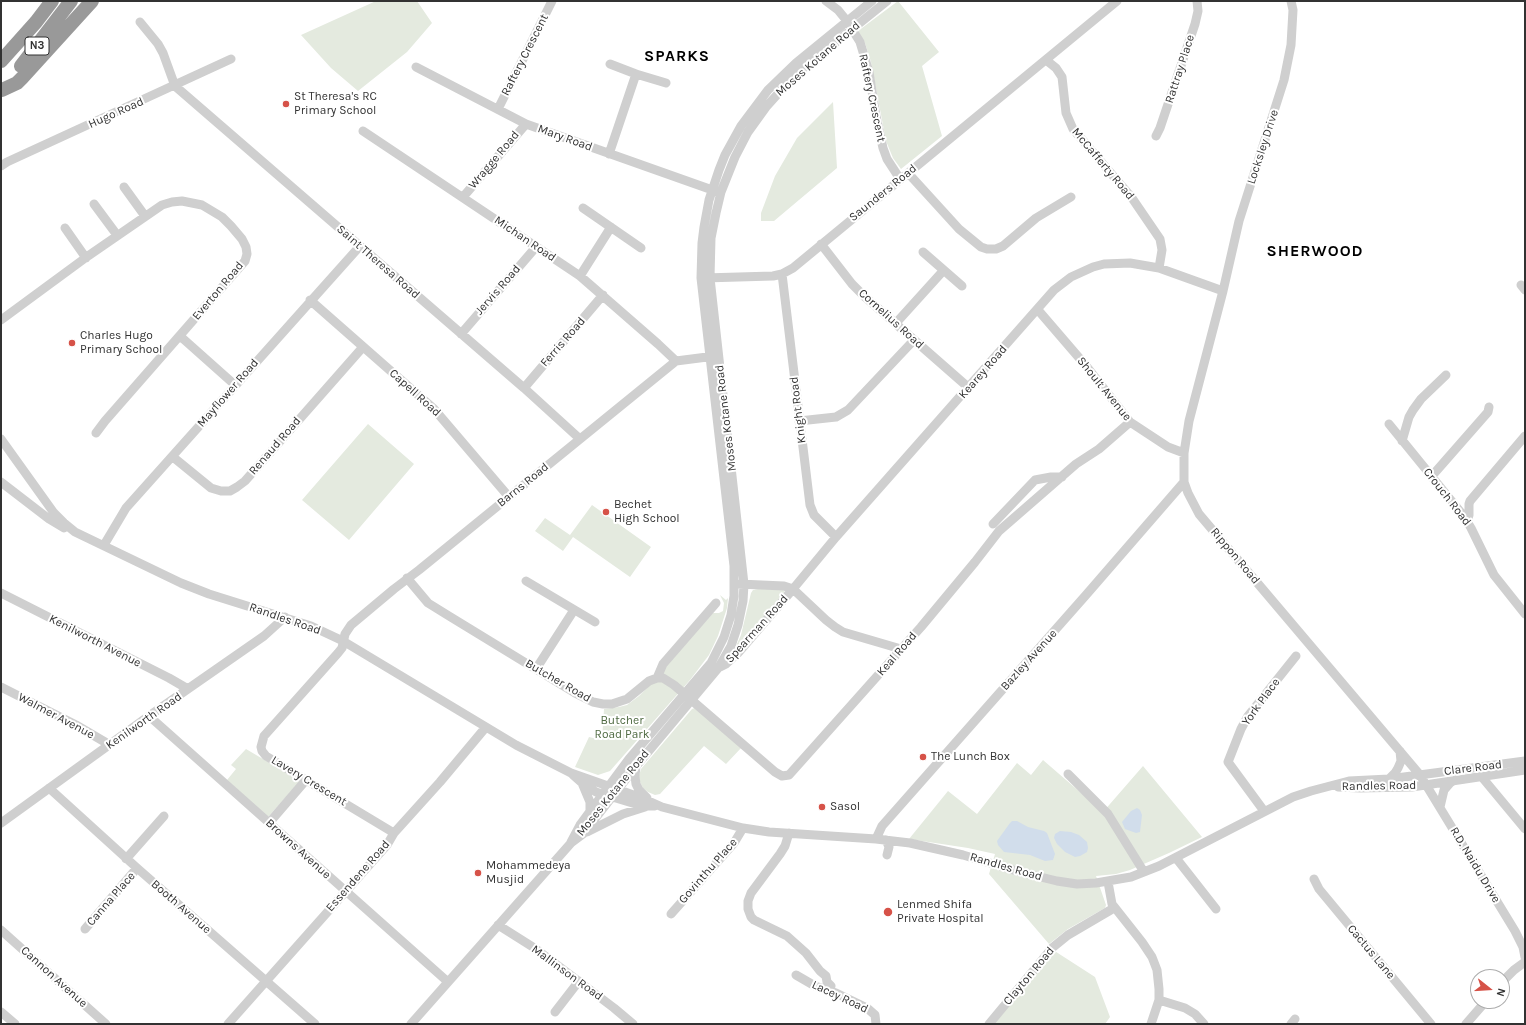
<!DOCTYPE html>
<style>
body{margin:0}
#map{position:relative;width:1526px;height:1025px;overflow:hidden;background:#fff;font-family:Karla,sans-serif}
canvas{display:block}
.frame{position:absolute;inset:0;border:2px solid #323232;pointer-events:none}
.north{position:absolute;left:1470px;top:969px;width:40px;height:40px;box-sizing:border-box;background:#fff;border:1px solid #adadad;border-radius:50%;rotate:107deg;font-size:11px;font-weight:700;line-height:16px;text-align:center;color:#323232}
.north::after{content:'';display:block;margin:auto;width:14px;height:18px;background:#d65248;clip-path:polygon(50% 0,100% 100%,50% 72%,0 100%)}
</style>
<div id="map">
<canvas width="1526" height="1025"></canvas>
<div class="frame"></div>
<div class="north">N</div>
</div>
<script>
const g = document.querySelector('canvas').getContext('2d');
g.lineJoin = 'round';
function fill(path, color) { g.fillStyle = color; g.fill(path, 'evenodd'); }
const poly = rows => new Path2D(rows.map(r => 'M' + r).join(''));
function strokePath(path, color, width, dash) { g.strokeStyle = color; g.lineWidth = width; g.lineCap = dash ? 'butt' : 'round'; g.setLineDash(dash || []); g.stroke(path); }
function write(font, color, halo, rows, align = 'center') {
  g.font = font + ' Karla,sans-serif'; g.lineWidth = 4; g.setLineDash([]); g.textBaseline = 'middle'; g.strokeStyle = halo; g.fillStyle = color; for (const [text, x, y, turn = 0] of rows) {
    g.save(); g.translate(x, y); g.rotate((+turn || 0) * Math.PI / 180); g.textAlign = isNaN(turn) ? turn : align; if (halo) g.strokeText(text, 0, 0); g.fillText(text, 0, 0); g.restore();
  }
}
fill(poly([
 [376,1,417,1,432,23,407,52,358,91,331,68,301,35],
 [898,1,939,52,922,66,942,136,901,169,893,158,886,141,871,62,865,43,858,31],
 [833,102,837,168,774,221,761,221,761,213,775,176,797,138],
 [368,424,414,464,349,540,302,500],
 [592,505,651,547,630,577,573,537,563,551,535,531,545,518,570,535],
 [758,589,781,589,785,591,731,657,741,635,751,593,753,590],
 [720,595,726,600,728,598,727,608,718,636,709,655,690,680,610,771,598,775,575,767,589,737,602,740,604,709,619,707,627,705,639,696,662,673,663,668,713,613,719,613,723,611,724,603],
 [697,707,742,747,726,764,704,746,660,794,655,795,648,792,643,788,640,782,639,776,641,769,692,709],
 [246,749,300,781,268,817,227,780,236,769,231,765],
 [1043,760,1103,812,1143,766,1202,837,1169,853,1130,870,1116,874,1096,876,1106,905,1105,908,1068,929,1049,944,989,874,995,854,968,848,909,839,948,791,977,814,1017,763,1031,775],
 [1050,948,1095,977,1110,1017,1105,1024,991,1024]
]), '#e4eadf');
fill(poly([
 [1137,808,1140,810,1142,815,1140,832,1136,833,1125,829,1122,822,1131,811],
 [1012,821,1017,821,1028,827,1044,831,1047,833,1055,854,1053,860,1045,861,1030,855,1004,852,998,845,997,841,1010,823],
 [1060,831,1071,832,1079,835,1087,842,1088,848,1087,852,1080,856,1075,857,1065,852,1057,844,1054,838,1055,834]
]), '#d1ddeb');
strokePath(poly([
 [826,1,838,10,847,21,860,42,869,72,876,116,883,148,887,159,900,179],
 [1291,1,1293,10,1291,45,1284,80,1239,221,1223,291,1189,421,1184,453,1184,482,1188,493,1199,514,1420,775,1515,931,1523,947,1525,957],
 [140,22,158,44,163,53,175,86,524,388,580,439],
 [1046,60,1056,68,1062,77,1066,113,1073,129,1132,198,1160,239,1162,250,1159,268],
 [610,64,636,74],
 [416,67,526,124,718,192],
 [498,109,552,1],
 [363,131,580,276,658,344,676,361],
 [1156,136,1160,128,1195,24,1198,11,1197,1],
 [609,154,636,74,666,83],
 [1,166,7,162,231,59],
 [908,173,959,229,981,247,987,249,996,249,1003,246,1036,218,1071,197],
 [124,187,145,216],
 [463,197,526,124],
 [94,204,117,235],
 [583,208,641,248],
 [65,228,86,258],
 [821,244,852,284,864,296,969,388],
 [923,252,962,286],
 [782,274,810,505,814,515,836,537],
 [580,276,611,227],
 [704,278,773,276,782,274,793,268,1117,1],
 [1521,285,1525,290],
 [310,300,434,409,509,497],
 [1038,310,1087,367,1130,422,1168,447,1184,453],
 [1,320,88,256,162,205,172,202,182,201,202,205,222,217,231,226,242,239,246,247,247,254,245,261,105,421,96,433],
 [896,323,943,271],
 [461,334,536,247],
 [180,336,235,385],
 [524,388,603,295],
 [799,421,836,417,848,410,914,340],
 [1389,424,1463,515,1471,528,1494,575,1525,614],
 [1,439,54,513,64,523,75,532,181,583,209,594,311,626,343,641,516,745,571,773,642,798,662,807,743,828,769,832,876,839,910,843,963,855,1020,872,1057,881,1077,884,1096,883,1131,877,1159,866,1293,797,1311,791,1349,781,1389,779,1525,761],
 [1402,441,1409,417,1413,410,1421,399,1446,375],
 [173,457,211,488,221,491,230,491,237,487,245,481,363,347],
 [1431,477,1488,412,1489,407],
 [1,482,49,519,64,528],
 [1467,521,1469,515,1469,504,1470,501,1525,436],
 [993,524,1035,480,1051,477,1062,477],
 [104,545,126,508,360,246],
 [407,578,428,603,449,616,575,693,593,702,603,704,612,704,627,699,649,681,657,678,663,664,716,603],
 [526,581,595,622],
 [739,584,784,586,793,589,836,537,1054,290,1071,277,1093,267,1104,264,1130,263,1159,268,1223,291],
 [1,593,169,678,188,689],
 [720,667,726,664,738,653,793,589,826,620,835,627,843,632,901,649],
 [536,669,574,610],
 [657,678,663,678,674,685,775,772,782,776,789,775,921,627,975,562,999,531,1076,464,1099,449,1130,422],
 [1,687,76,725,110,745],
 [149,716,448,982],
 [636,766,635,776,636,784,639,790,647,798],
 [1068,774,1108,814,1144,872],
 [573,775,582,783,596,792,639,805,655,806],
 [1481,776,1525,829],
 [1389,779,1395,773,1398,768,1401,761,1400,751],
 [582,783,590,802,590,812],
 [1338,787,1360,788,1412,787,1525,770],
 [49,788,137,868,315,1024],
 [1440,807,1444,790,1450,783,1455,780],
 [1264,811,1228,762,1241,729,1248,716,1296,656],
 [1,823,149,716,264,636,285,617],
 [269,823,306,780],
 [587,832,623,814,645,807],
 [394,833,266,756,262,751,261,747,264,736,338,653,342,648,345,634,351,625,394,589,419,570,676,361,715,356],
 [789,833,785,846,780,854,751,893,748,901,748,909,751,917,754,920,787,936,806,953,820,971,826,976,827,982,831,986,829,991],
 [876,839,882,826,1086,595,1184,482],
 [886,840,889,847,887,855],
 [571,842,580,825,629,759,711,663,724,637,731,615,734,596,734,566,701,278,702,243,704,227,709,200,719,170,725,155,741,126,768,90,796,63,872,1],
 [1176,858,1216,909],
 [126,859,164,816],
 [1314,879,1319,889,1431,1024],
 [1108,882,1112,904,1142,942,1152,957,1157,970,1159,989,1159,1000,1151,1024],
 [671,914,734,843,743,828],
 [498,925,536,949,614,1008,633,1024],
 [85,929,137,868],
 [1,930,106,1024],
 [796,975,815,986,836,993,867,1008,875,1015,876,1024],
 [1502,982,1514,970,1525,962],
 [1159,1000,1185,1008,1195,1014,1204,1024],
 [1,1012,15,1024],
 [555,1012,579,981],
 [228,1024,387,845,394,833,440,782,486,727],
 [411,1024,571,843,583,834,637,765,719,667,731,646,738,625,743,601,744,584,710,278,711,238,716,213,721,192,735,157,748,132,766,107,794,76,887,1],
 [989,1024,1052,948,1068,935,1114,908],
 [1291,1024,1295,1019],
 [1466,1024,1486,1001]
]), '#cfcfcf', 9);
strokePath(poly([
 [1,61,36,22,52,1],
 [21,66,71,1],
 [2,90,17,83,22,78,92,1]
]), '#999', 14);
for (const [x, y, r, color] of [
 [286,104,4,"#d65248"],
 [72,343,4,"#d65248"],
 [606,512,4,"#d65248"],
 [923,757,4,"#d65248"],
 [822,807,4,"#d65248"],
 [478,873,4,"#d65248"],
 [888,912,5,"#d65248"]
]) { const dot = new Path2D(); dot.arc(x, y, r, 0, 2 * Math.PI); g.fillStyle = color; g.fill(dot); strokePath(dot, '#fff', 1.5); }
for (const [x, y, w] of [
 [37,46,24]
]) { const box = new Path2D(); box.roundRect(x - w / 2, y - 9, w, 18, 3); g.fillStyle = '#fff'; g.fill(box); strokePath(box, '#323232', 1); }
write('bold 11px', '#323232', null, [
 ["N3",37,46]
]);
write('12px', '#323232', '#fff', [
 ["Raftery Crescent",525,55,-63],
 ["Moses Kotane Road",818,59,-41],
 ["Rattray Place",1180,69,-72],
 ["Raftery Crescent",872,98,78],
 ["Hugo Road",116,113,-24],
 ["Mary Road",565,138,20],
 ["Locksley Drive",1263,147,-72],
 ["Wragge Road",494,160,-50],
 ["McCafferty Road",1103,164,50],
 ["Saunders Road",883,193,-39],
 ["Michan Road",525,239,34],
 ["Saint Theresa Road",378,262,41],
 ["Jervis Road",498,290,-49],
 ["Everton Road",218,291,-50],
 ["Cornelius Road",891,319,42],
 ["Ferris Road",563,342,-49],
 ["Kearey Road",983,372,-49],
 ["Shoult Avenue",1104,389,51],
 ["Mayflower Road",228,393,-49],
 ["Capell Road",415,393,42],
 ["Knight Road",798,410,-97],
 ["Moses Kotane Road",726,418,-97],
 ["Renaud Road",275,446,-49],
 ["Barns Road",523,485,-39],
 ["Crouch Road",1447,497,52],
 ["Rippon Road",1235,556,50],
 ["Randles Road",285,619,19],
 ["Spearman Road",757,629,-48],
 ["Kenilworth Avenue",95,641,27],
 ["Keal Road",897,654,-49],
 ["Bazley Avenue",1029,660,-48],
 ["Butcher Road",558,681,30],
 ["York Place",1261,702,-54],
 ["Walmer Avenue",56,716,28],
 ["Kenilworth Road",144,721,-35],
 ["Clare Road",1473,768,-7],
 ["Lavery Crescent",309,781,31],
 ["Randles Road",1379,786,-1],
 ["Moses Kotane Road",613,793,-51],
 ["Browns Avenue",298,849,42],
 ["R.D. Naidu Drive",1475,865,59],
 ["Randles Road",1006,867,16],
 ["Govinthu Place",708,871,-49],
 ["Essendene Road",358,876,-49],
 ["Canna Place",111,899,-49],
 ["Booth Avenue",181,907,41],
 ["Cactus Lane",1371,952,50],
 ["Mallinson Road",567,973,36],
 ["Clayton Road",1029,976,-50],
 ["Cannon Avenue",54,977,42],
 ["Lacey Road",840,997,25]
]);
write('12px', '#323232', '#fff', [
 ["St Theresa's RC",294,97],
 ["Primary School",294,111],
 ["Charles Hugo",80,336],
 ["Primary School",80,350],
 ["Bechet",614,505],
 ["High School",614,519],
 ["The Lunch Box",931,757],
 ["Sasol",830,807],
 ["Mohammedeya",486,866],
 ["Musjid",486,880],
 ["Lenmed Shifa",897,905],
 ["Private Hospital",897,919]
], 'left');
write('12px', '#506b43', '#fff', [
 ["Butcher",622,721],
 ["Road Park",622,735]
]);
g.letterSpacing = '1px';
write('bold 16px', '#000', '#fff', [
 ["SPARKS",677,56],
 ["SHERWOOD",1315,251]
]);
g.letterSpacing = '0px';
</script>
